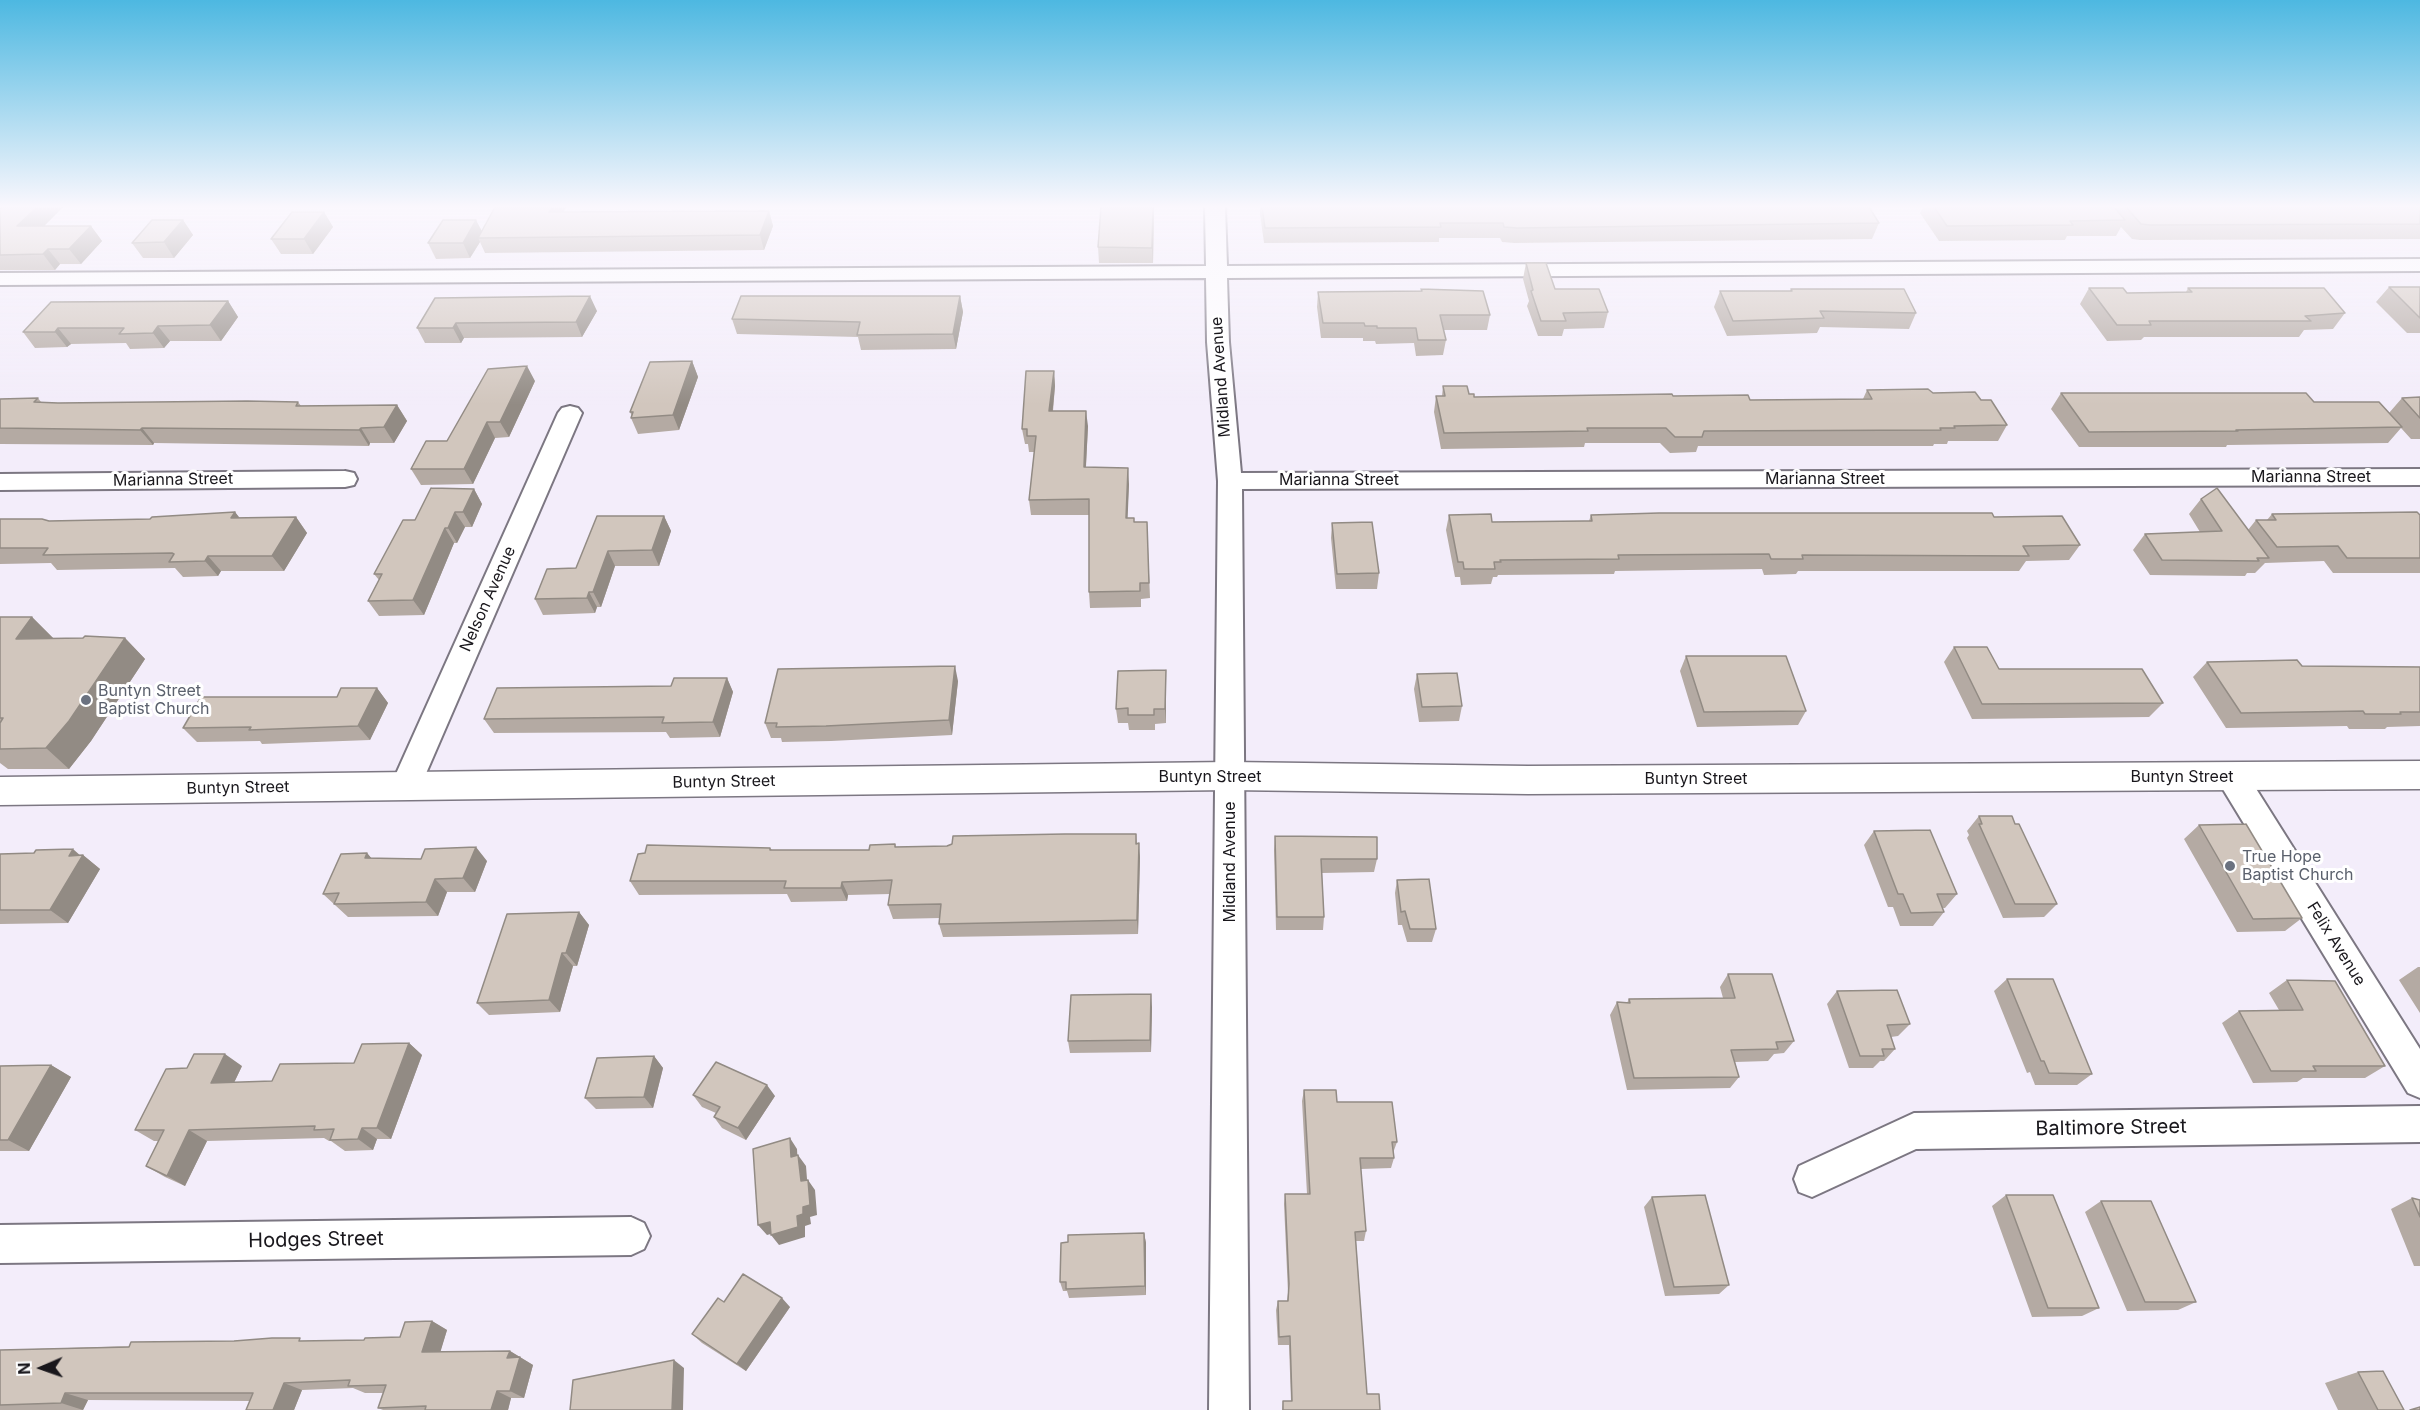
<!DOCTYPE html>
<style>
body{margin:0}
#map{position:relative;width:2420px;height:1410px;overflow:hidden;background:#f3edfa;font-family:Inter,sans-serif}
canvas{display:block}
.north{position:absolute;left:12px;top:1338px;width:60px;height:60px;-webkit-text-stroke:4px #fff;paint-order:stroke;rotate:268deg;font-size:16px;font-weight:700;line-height:24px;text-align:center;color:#19171c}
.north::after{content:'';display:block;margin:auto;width:21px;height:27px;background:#19171c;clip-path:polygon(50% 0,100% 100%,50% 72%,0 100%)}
</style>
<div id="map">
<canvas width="2420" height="1410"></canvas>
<div class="north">N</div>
</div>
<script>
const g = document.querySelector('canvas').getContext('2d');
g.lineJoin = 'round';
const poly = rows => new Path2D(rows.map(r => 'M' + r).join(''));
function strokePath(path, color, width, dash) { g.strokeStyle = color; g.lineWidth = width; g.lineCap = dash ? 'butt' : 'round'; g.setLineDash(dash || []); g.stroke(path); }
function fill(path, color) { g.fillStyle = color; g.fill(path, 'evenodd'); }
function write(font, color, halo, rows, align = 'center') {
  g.font = font + ' Inter,sans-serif'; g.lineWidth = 6; g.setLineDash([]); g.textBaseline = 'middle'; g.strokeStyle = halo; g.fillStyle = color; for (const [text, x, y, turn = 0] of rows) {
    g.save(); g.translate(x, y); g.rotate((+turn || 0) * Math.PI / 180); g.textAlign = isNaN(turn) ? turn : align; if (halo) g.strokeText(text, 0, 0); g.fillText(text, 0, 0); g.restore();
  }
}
const minor = poly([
 [1205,207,1225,207,1227,266,2420,259,2420,271,1227,278,1229,342,1241,473,2420,469,2420,485,1242,489,1249,1410,1209,1410,1218,481,1207,342,1206,278,0,285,0,273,1206,266,1205,207],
 [570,406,578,408,582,413,421,785,417,794,406,797,395,794,391,785,558,413,562,408,570,406],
 [345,471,354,473,357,479,354,485,345,487,0,490,0,474,345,471],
 [2232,765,2243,768,2420,1049,2420,1098,2408,1093,2221,786,2217,777,2221,768,2232,765],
 [2420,1106,2420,1142,1916,1149,1812,1197,1799,1192,1794,1179,1799,1166,1914,1113,2420,1106],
 [631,1217,644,1223,650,1236,644,1249,631,1255,0,1263,0,1225,631,1217]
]);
const tertiary = poly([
 [2420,761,2420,789,1528,794,1230,790,0,805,0,777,1230,762,1528,766,2420,761]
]);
strokePath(minor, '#7c7782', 4);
strokePath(tertiary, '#7c7782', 3);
fill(minor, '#fff');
fill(tertiary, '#fff');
fill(poly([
 [2,207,63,207,44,226,91,226,102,241,81,264,60,264,55,270,0,270,0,209],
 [1101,207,1154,207,1153,263,1099,263,1098,247],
 [1260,207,1869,207,1879,223,1872,239,1514,243,1502,242,1500,238,1439,238,1439,242,1264,243,1260,214],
 [1923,207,2114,207,2116,210,2117,207,2420,207,2420,239,2140,240,2132,239,2121,227,2116,236,2067,236,2065,240,1939,241,1920,213],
 [769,211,773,226,764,250,485,253,480,242,470,258,436,259,428,243,564,212],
 [324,212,333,227,313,254,281,254,271,239],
 [183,220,193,235,174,258,143,258,132,243],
 [1526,263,1555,289,1608,312,1604,328,1564,329,1562,336,1538,336,1527,306,1529,301,1523,279],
 [2389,287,2420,287,2420,333,2407,333,2376,302],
 [2089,288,2127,293,2186,292,2188,288,2345,313,2333,329,2304,330,2299,337,2144,337,2141,340,2107,341,2080,304],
 [1421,289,1490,315,1487,330,1443,330,1446,340,1443,355,1416,356,1414,343,1376,344,1375,341,1363,341,1363,338,1321,338,1317,307,1318,292,1421,291],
 [1791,289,1916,313,1909,329,1820,327,1817,333,1727,336,1714,307,1720,291,1790,291],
 [960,296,963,312,956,349,861,350,858,337,737,334,732,319],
 [435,298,597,311,582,337,464,338,461,343,425,343,417,328],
 [228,301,238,317,221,341,170,341,164,348,130,349,126,343,71,344,67,347,35,348,23,332],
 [692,361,698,377,679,430,638,434,631,418,632,416,630,412],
 [1054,371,1055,386,1053,411,1088,426,1086,467,1129,484,1127,518,1135,522,1147,522,1150,598,1141,599,1141,607,1090,608,1089,592,1089,515,1031,515,1029,500,1034,452,1029,452,1028,444,1025,444,1022,429],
 [535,381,509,437,495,438,473,484,421,485,411,469,447,441],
 [1443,386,1469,394,1474,397,1673,396,1750,400,1863,399,1867,390,1933,393,1981,400,2007,425,1998,441,1948,441,1947,444,1934,444,1933,446,1698,446,1696,452,1670,453,1660,443,1585,443,1584,447,1441,449,1434,412,1436,396,1442,396],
 [2061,393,2314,402,2389,413,2402,398,2420,397,2420,439,2411,439,2401,428,2388,443,2227,445,2226,447,2079,447,2051,409],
 [38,398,41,402,58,403,298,402,301,406,397,405,407,421,394,443,370,443,369,446,154,443,153,445,0,444,0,399],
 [474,489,482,504,472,527,465,527,457,543,454,543,424,615,379,616,368,601,379,580,374,574,415,520],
 [2201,499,2248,530,2256,520,2267,520,2272,514,2420,515,2420,573,2333,573,2324,561,2265,563,2255,573,2247,573,2245,576,2150,575,2133,550,2145,534,2200,532,2189,514],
 [235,512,239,518,296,517,307,533,284,571,221,571,218,576,183,577,175,568,57,570,51,563,0,564,0,519,49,521,150,519],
 [1449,515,1492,522,1589,521,1591,515,1994,517,2080,545,2069,560,2026,561,2019,571,1798,571,1796,574,1764,575,1762,569,1615,571,1614,574,1498,575,1497,577,1493,577,1491,584,1461,585,1460,577,1455,577,1446,530],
 [664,516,671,531,659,566,615,566,601,607,597,607,595,613,543,615,535,599,576,568],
 [1332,523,1379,573,1377,589,1336,589,1331,538],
 [0,617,32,617,53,638,125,638,145,659,91,741,69,769,8,769,0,763],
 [1954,647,1999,669,2163,703,2149,717,1972,719,1944,662],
 [1686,656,1806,711,1798,725,1697,727,1680,671],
 [2207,662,2302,666,2420,667,2420,726,2387,727,2385,729,2349,729,2347,726,2226,728,2193,677],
 [1417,674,1462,706,1459,721,1419,722,1414,689],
 [727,678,733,692,720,737,670,738,666,732,494,733,484,719,671,686],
 [958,681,952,735,831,741,782,742,781,738,771,738,765,723],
 [1166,685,1166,723,1155,724,1155,730,1129,730,1128,723,1118,723,1116,709],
 [377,688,388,703,370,740,262,744,260,741,197,742,183,728,337,697],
 [1979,816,2015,824,2057,904,2044,917,2003,918,1967,838,1969,835,1967,831],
 [2199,825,2302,918,2285,931,2237,932,2184,839],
 [1874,831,1957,894,1945,908,1942,908,1944,912,1933,926,1900,926,1893,907,1888,907,1864,845],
 [1136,834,1137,843,1140,857,1138,934,943,937,939,924,940,918,893,919,888,905,890,894,848,895,847,901,791,902,787,894,639,895,630,881,770,848,772,850,869,850,895,844,896,847,947,846],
 [1275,836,1377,859,1374,872,1322,873,1324,917,1323,930,1276,930,1274,850],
 [367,853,371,858,487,861,475,892,447,892,438,916,348,917,323,894],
 [0,854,83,855,100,869,68,923,0,924],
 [1397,880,1436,929,1432,942,1407,942,1402,925,1398,925,1395,893],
 [579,912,589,925,577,966,573,966,560,1012,489,1015,477,1003],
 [2418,967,2420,967,2420,1013,2399,980],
 [1728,974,1794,1041,1784,1053,1774,1054,1768,1061,1735,1062,1739,1077,1730,1088,1627,1090,1610,1015,1617,1002,1627,1003,1629,999,1723,998,1720,987],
 [2007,979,2092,1074,2077,1085,2035,1085,2030,1072,2027,1073,1994,991],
 [2287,980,2385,1066,2365,1078,2303,1078,2297,1082,2253,1083,2222,1023,2239,1011,2279,1010,2269,993],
 [1837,991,1910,1024,1898,1036,1891,1037,1895,1049,1884,1061,1880,1061,1873,1068,1849,1068,1827,1004],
 [1152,1007,1151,1052,1070,1053,1068,1041],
 [409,1043,422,1055,391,1139,377,1139,373,1150,345,1151,331,1141,329,1141,324,1138,207,1141,185,1186,165,1177,146,1166,158,1141,154,1141,135,1130,242,1066,234,1083,272,1081,354,1063],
 [654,1056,663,1068,653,1108,596,1109,585,1098],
 [51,1065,71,1077,29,1151,0,1151,0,1066],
 [1304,1090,1337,1102,1397,1142,1393,1153,1394,1158,1391,1168,1361,1169,1366,1231,1364,1241,1356,1241,1367,1394,1380,1410,1282,1410,1283,1401,1291,1401,1289,1345,1278,1345,1276,1310,1278,1301,1287,1301,1288,1293,1284,1204,1285,1194,1307,1194,1302,1101],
 [693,1095,775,1096,746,1140,722,1128,714,1117,716,1113,702,1107],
 [2006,1195,2099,1308,2082,1316,2032,1317,1992,1206],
 [1652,1197,1729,1285,1719,1294,1665,1296,1644,1207],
 [2412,1198,2420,1200,2420,1266,2414,1266,2391,1209],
 [2101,1201,2196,1302,2178,1310,2127,1311,2085,1212],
 [1144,1233,1146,1243,1146,1295,1069,1298,1067,1291,1063,1291,1060,1282,1068,1242],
 [724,1302,790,1307,746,1371,702,1343,692,1334],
 [432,1321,447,1330,440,1352,510,1351,533,1365,524,1398,511,1398,508,1410,383,1410,378,1408,383,1393,365,1393,353,1388,302,1390,294,1410,246,1410,250,1401,88,1400,83,1410,0,1410,0,1350,305,1341,364,1340,400,1337],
 [2358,1372,2404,1410,2338,1410,2325,1383]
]), '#b4aaa3');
fill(poly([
 [37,207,63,207,29,241,17,226],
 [552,207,566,207,556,227,549,212],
 [1153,207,1154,207,1153,263,1152,248],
 [769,211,773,226,764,250,760,235],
 [324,212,333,227,313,254,304,239],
 [183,220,193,235,174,258,164,242],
 [476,220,484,235,478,238,480,242,470,258,463,243],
 [91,226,102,241,81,264,69,249],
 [48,249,60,264,55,270,43,254],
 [590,296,597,311,582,337,576,322],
 [960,296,963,312,956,349,953,334],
 [228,301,238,317,221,341,210,325],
 [456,323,464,338,461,343,453,328],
 [158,326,170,341,164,348,153,333],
 [58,328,71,344,67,347,55,332],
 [692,361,698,377,679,430,673,415],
 [527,366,535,381,509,437,500,422],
 [1054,371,1055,386,1051,427,1049,411],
 [397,405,407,421,394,443,384,427],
 [1086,411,1088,426,1085,482,1084,467],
 [487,422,495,438,473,484,464,469],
 [142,428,154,443,153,445,140,430],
 [361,428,370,443,369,446,359,430],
 [1128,468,1129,484,1127,534,1126,518],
 [474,489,482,504,472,527,463,512],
 [235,512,247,527,231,518],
 [455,512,465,527,457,543,448,528],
 [664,516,671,531,659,566,652,550],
 [296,517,307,533,284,571,272,556],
 [445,528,454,543,424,615,413,600],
 [608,551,615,566,601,607,593,592],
 [208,556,221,571,218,576,205,561],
 [589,592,597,607,595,613,587,598],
 [32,617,53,638,16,639],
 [125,638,145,659,91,741,69,769,46,748],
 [955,666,958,681,952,735,949,720],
 [1166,670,1166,723,1165,709],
 [727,678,733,692,720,737,713,722],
 [377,688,388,703,370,740,358,726],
 [1139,843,1140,857,1138,934,1137,920],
 [476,847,487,861,475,892,463,878],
 [73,849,82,857,83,855,100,869,68,923,50,910,69,856],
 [367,853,379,867,365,858],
 [435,879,447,892,438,916,426,902],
 [842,882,848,895,847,901,841,888],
 [579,912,589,925,577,966,566,953],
 [562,953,573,966,560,1012,549,1000],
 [1151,994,1152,1007,1151,1052,1150,1040],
 [409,1043,422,1055,391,1139,377,1128],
 [225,1054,242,1066,228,1095,211,1083],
 [654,1056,663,1068,653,1108,644,1097],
 [51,1065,71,1077,29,1151,8,1140],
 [767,1085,775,1096,746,1140,738,1128],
 [362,1128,377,1139,373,1150,358,1139],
 [189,1130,207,1141,185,1186,167,1176],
 [790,1138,797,1149,798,1168,791,1157],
 [798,1155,806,1166,808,1192,801,1181],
 [808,1180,815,1190,817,1215,810,1217,811,1224,805,1226,805,1237,779,1245,771,1235,797,1216,803,1207],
 [770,1222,778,1232,767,1235,758,1225],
 [1144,1233,1146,1243,1146,1295,1145,1286],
 [782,1298,790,1307,746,1371,737,1364],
 [432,1321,447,1330,438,1360,422,1352],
 [510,1351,533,1365,524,1398,510,1391,507,1358],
 [674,1360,684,1368,683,1410,672,1410],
 [284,1383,302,1390,294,1410,273,1410],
 [497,1391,511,1398,508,1410,491,1410],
 [65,1393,88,1400,83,1410,61,1403]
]), '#928b84');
const building = poly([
 [2,207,37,207,17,226,91,226,69,249,48,249,43,254,0,255,0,209,2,207],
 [495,207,552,207,549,212,769,211,760,235,478,238,495,207],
 [1101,207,1153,207,1152,248,1098,247,1101,207],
 [1262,207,1869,207,1879,223,1517,228,1504,227,1503,223,1440,223,1441,227,1265,228,1262,207],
 [1934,207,2114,207,2125,220,2070,221,2073,225,1947,226,1934,207],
 [2126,207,2420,207,2420,224,2150,225,2141,224,2126,207],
 [292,212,324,212,304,239,271,239,292,212],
 [152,220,183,220,164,242,132,243,152,220],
 [443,220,476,220,463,243,428,243,443,220],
 [1526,263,1546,263,1555,289,1599,289,1608,312,1563,313,1566,321,1541,321,1531,291,1533,290,1526,263],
 [2389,287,2420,287,2420,318,2389,287],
 [2089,288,2123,288,2127,293,2192,292,2188,288,2324,288,2345,313,2305,316,2311,321,2149,321,2151,325,2117,325,2089,288],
 [1421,289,1483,291,1490,315,1440,315,1446,340,1418,340,1416,328,1377,328,1377,326,1365,326,1364,323,1323,323,1318,292,1422,291,1421,289],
 [1791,289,1904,289,1916,313,1820,311,1824,318,1733,321,1720,291,1792,291,1791,289],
 [590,296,576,322,456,323,453,328,417,328,435,298,590,296],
 [741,296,960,296,953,334,857,335,860,322,732,319,741,296],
 [228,301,210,325,158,326,153,333,119,334,124,328,58,328,55,332,23,332,51,302,228,301],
 [692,361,673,415,631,418,633,412,630,412,650,362,692,361],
 [527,366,500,422,487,422,464,469,411,469,426,441,447,441,488,369,527,366],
 [1026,371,1054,371,1049,411,1086,411,1084,467,1128,468,1126,518,1134,518,1134,522,1147,522,1149,583,1140,583,1140,591,1089,592,1089,499,1029,500,1036,436,1027,436,1027,429,1022,429,1026,371],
 [1443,386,1467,386,1469,394,1474,394,1474,397,1672,394,1673,396,1748,395,1750,400,1872,399,1867,390,1928,389,1933,393,1975,392,1981,400,1991,400,2007,425,1954,426,1955,428,1940,428,1941,430,1704,431,1702,437,1675,437,1666,428,1587,428,1588,431,1444,433,1436,396,1445,396,1443,386],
 [2061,393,2306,393,2314,402,2379,402,2402,427,2236,430,2238,431,2089,432,2061,393],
 [2420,397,2420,418,2402,398,2420,397],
 [38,398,34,402,58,403,247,401,298,402,296,406,397,405,384,427,361,428,359,430,142,428,140,430,0,428,0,399,38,398],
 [431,488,474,489,463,512,455,512,448,528,445,528,413,600,368,601,382,574,374,574,403,520,415,520,431,488],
 [2217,488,2269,558,2257,558,2259,561,2162,560,2145,534,2222,531,2201,499,2217,488],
 [235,512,231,518,296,517,272,556,208,556,205,561,169,562,174,554,172,553,43,555,48,548,0,548,0,519,42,519,49,521,150,519,152,517,235,512],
 [2417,512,2420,515,2420,558,2347,558,2338,546,2277,547,2256,520,2276,520,2272,514,2417,512],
 [1659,513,1992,513,1994,517,2062,516,2080,545,2023,546,2029,556,1802,555,1803,559,1771,559,1769,554,1618,555,1619,559,1500,560,1501,562,1494,562,1495,569,1464,569,1463,562,1458,562,1449,515,1491,514,1492,522,1584,521,1592,521,1591,515,1659,513],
 [597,516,664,516,652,550,608,551,593,592,589,592,587,598,535,599,547,569,576,568,597,516],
 [1372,522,1379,573,1337,574,1332,523,1372,522],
 [0,617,32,617,16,639,83,638,85,636,125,638,69,721,46,748,0,749,0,723,3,718,0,718,0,617],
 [1954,647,1987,647,1999,669,2142,669,2163,703,1982,704,1954,647],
 [1686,656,1786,656,1806,711,1704,712,1686,656],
 [2297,660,2302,666,2420,667,2420,712,2400,712,2401,714,2365,714,2363,711,2241,713,2207,662,2297,660],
 [955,666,949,720,826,726,776,727,777,723,765,723,778,669,955,666],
 [1166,670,1165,709,1154,709,1154,715,1128,715,1128,708,1116,709,1118,671,1166,670],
 [1457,673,1462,706,1422,707,1417,674,1457,673],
 [674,678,727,678,713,722,662,723,664,717,484,719,497,688,671,686,674,678],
 [341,688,377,688,358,726,249,730,251,727,183,728,201,697,337,697,341,688],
 [1979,816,2012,816,2015,824,2019,824,2057,904,2015,904,1979,824,1982,824,1979,816],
 [2246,824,2302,918,2253,919,2199,825,2246,824],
 [1930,830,1957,894,1937,894,1944,912,1911,913,1903,894,1898,894,1874,831,1930,830],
 [1065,834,1136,834,1136,844,1139,843,1137,920,939,924,941,904,888,905,892,880,842,882,841,888,784,888,786,881,630,881,638,854,645,853,647,845,770,848,770,850,869,850,870,845,895,844,895,847,947,846,952,844,953,836,1065,834],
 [1275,836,1377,837,1377,859,1321,859,1324,917,1277,917,1275,836],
 [476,847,463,878,435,879,426,902,334,904,339,893,323,894,341,854,367,853,365,858,421,859,425,849,476,847],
 [73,849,69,856,83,855,50,910,0,910,0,854,34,853,36,850,73,849],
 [1429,879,1436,929,1410,929,1405,911,1401,912,1397,880,1429,879],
 [579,912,566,953,562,953,549,1000,477,1003,507,914,579,912],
 [1728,974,1772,974,1794,1041,1776,1042,1778,1049,1731,1050,1739,1077,1634,1078,1617,1002,1630,1003,1629,999,1735,998,1728,974],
 [2007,979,2053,979,2092,1074,2049,1073,2044,1061,2041,1061,2007,979],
 [2287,980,2335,981,2385,1066,2313,1066,2316,1071,2271,1071,2239,1011,2303,1010,2287,980],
 [1897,990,1910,1024,1887,1025,1895,1049,1882,1049,1884,1056,1860,1056,1837,991,1897,990],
 [1151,994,1150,1040,1068,1041,1071,995,1151,994],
 [409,1043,377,1128,362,1128,358,1139,330,1140,334,1129,314,1130,315,1126,189,1130,167,1176,146,1166,164,1130,135,1130,166,1069,187,1068,194,1054,225,1054,211,1083,272,1081,280,1064,354,1063,362,1044,409,1043],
 [654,1056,644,1097,585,1098,597,1058,654,1056],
 [716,1062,767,1085,738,1128,714,1117,720,1107,693,1095,716,1062],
 [51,1065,8,1140,0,1140,0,1066,51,1065],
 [1304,1090,1336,1090,1337,1102,1392,1102,1397,1142,1392,1142,1394,1158,1360,1158,1366,1231,1355,1232,1367,1394,1379,1394,1380,1410,1283,1410,1283,1401,1292,1401,1290,1336,1279,1337,1278,1301,1288,1301,1289,1284,1285,1194,1310,1194,1304,1090],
 [790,1138,791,1157,798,1155,801,1181,808,1180,810,1205,803,1207,803,1214,797,1216,798,1227,771,1235,770,1222,758,1225,753,1149,790,1138],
 [1705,1195,1729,1285,1674,1287,1652,1197,1705,1195],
 [2006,1195,2053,1195,2099,1308,2048,1308,2006,1195],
 [2412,1198,2420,1200,2420,1217,2412,1198],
 [2101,1201,2151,1201,2196,1302,2145,1302,2101,1201],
 [1144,1233,1145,1286,1066,1289,1066,1282,1060,1282,1061,1243,1068,1242,1068,1235,1144,1233],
 [743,1274,782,1298,737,1364,692,1334,718,1298,724,1302,743,1274],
 [432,1321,422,1352,510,1351,507,1358,520,1357,510,1391,497,1391,491,1410,425,1410,426,1406,378,1408,386,1385,348,1386,350,1380,284,1383,273,1410,246,1410,253,1393,65,1393,61,1403,0,1405,0,1350,129,1347,131,1342,234,1341,272,1338,300,1338,299,1341,364,1340,365,1338,400,1337,405,1322,432,1321],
 [674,1360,672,1410,570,1410,573,1380,674,1360],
 [2383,1371,2404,1410,2378,1410,2358,1372,2383,1371],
 [2420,1407,2420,1410,2410,1410,2420,1407]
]);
fill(building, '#d1c6bd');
strokePath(building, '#928b84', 1.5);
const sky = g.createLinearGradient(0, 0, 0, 405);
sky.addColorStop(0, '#4db8e1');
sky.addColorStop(0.51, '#faf7fd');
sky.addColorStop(1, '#faf7fd00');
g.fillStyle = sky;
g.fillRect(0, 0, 2420, 405);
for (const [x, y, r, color] of [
 [86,700,6,"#6b7280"],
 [2230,866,6,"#6b7280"]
]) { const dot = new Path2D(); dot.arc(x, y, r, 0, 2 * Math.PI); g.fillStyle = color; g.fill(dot); strokePath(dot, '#fff', 2); }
write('16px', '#19171c', '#fff', [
 ["Midland Avenue",1221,377,-94],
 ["Marianna Street",2311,477],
 ["Marianna Street",1825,479],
 ["Marianna Street",173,480,-1],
 ["Marianna Street",1339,480],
 ["Nelson Avenue",488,599,-66],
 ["Buntyn Street",1210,777],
 ["Buntyn Street",2182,777],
 ["Buntyn Street",1696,779],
 ["Buntyn Street",724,782,-1],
 ["Buntyn Street",238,788,-1],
 ["Midland Avenue",1230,862,-90],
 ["Felix Avenue",2336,944,58]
]);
write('16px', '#5b616d', '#fff', [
 ["Buntyn Street",98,691],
 ["Baptist Church",98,709],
 ["True Hope",2242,857],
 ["Baptist Church",2242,875]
], 'left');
write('20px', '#19171c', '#fff', [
 ["Baltimore Street",2111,1128,-1],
 ["Hodges Street",316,1240,-1]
]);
</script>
